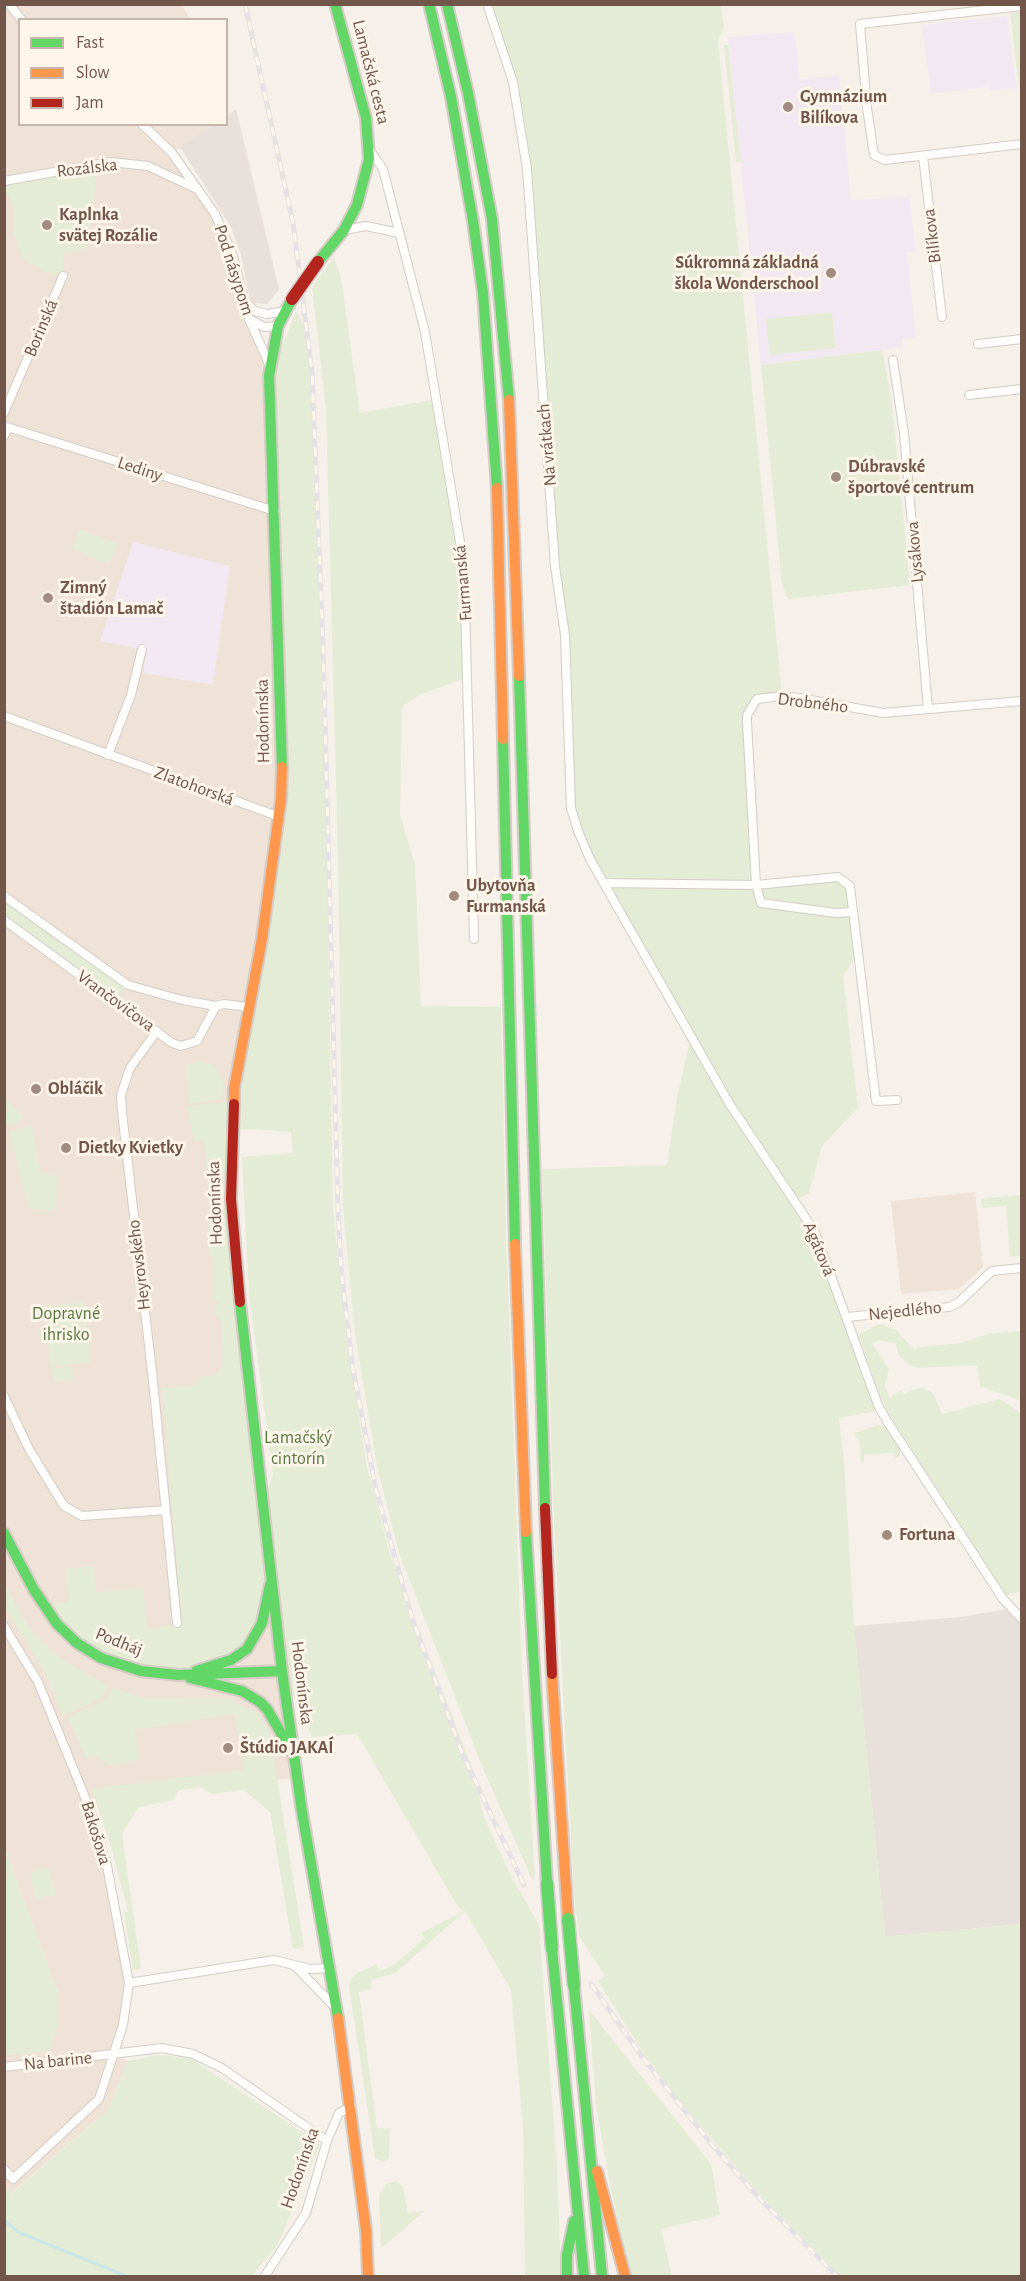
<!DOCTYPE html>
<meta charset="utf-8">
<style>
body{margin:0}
#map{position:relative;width:1026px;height:2281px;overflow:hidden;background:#f6f0ea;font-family:"Alegreya Sans",sans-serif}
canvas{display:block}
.frame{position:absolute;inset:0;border:6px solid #73564a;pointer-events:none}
.legend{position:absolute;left:18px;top:18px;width:210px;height:108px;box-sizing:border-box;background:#fef5ea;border:2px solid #c6b5aa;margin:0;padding:8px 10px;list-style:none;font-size:18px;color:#73564a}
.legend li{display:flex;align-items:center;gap:12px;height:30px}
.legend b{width:30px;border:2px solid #c6b5aa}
</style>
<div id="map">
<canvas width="1026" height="2281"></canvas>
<div class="frame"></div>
<ul class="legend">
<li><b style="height:8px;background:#63d668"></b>Fast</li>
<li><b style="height:8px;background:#ff974d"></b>Slow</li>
<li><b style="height:8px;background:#b3261e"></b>Jam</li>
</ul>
</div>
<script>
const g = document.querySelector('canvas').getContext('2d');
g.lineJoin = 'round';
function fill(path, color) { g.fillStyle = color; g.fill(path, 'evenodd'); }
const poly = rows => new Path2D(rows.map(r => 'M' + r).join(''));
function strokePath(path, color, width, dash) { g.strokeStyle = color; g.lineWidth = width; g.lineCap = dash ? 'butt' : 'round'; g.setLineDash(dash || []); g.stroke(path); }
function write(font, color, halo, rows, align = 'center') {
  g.font = font + ' "Alegreya Sans",sans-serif'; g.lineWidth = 6; g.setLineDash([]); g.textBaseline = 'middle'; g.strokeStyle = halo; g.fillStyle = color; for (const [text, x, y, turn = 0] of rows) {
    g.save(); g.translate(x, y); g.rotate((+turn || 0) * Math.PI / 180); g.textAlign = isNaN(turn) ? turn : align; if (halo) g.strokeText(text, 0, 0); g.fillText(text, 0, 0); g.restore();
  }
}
fill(poly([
 [4,5,182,5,190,19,20,20,20,124,213,125,172,153,226,235,242,297,270,366,283,744,248,1007,231,1199,296,1778,164,1790,89,1807,107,1866,129,1992,112,2054,128,2061,108,2110,10,2194,4,2187,5,2055,50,2051,58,1993,4,1846],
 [975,1192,983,1267,959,1289,901,1294,891,1201]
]), '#efe2d7');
fill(poly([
 [236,109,279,289,267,304,254,303,250,299,241,255,231,227,180,147,213,125,226,124,227,116],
 [1013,1608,1021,1620,1021,1924,885,1937,854,1626,961,1617]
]), '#e8e0da');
fill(poly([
 [1007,16,1017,88,990,91,989,83,985,84,985,87,931,94,922,25],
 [795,32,799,80,839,75,851,200,909,197,916,251,907,253,916,338,902,339,903,347,761,365,728,37],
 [133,542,230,566,213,685,143,673,147,650,100,641]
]), '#f2e8f2');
fill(poly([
 [487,5,721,5,724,27,718,41,782,696,757,699,747,715,756,885,838,877,850,886,858,954,843,976,858,1108,822,1146,809,1193,796,1200,815,1232,881,1410,839,1418,844,1462,854,1625,885,1937,1021,1924,1021,2276,840,2276,762,2197,682,2104,644,2054,598,1981,605,1976,579,1936,574,1896,554,1524,542,1169,667,1165,677,1098,691,1035,590,859,571,808,565,635,555,566,534,250,513,82],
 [1021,12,1022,87,1019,88,1010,13],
 [724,45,728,45,741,162,736,162],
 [98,164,87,249,63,254,63,276,45,272,23,259,13,231,13,207,5,188,4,181],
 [334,257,341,278,360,413,432,400,460,566,463,679,419,695,402,707,400,815,415,865,421,1006,501,1007,506,1233,522,1671,535,1878,532,1879,484,1771,399,1553,377,1466,355,1335,343,1208,338,861,326,409,312,287],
 [296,311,307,330,315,410,327,864,333,1209,346,1335,367,1467,391,1558,475,1775,483,1815,510,1874,539,1925,557,2166,561,2276,525,2276,523,2127,511,1990,465,1911,395,1973,371,1980,372,1989,359,1992,377,2129,390,2128,389,2159,382,2162,375,2158,349,1986,351,1979,357,1973,376,1965,379,1971,394,1965,425,1938,421,1933,464,1911,458,1907,357,1734,312,1737,282,1671,271,1583,266,1605,242,1654,178,1675,94,1654,43,1605,69,1602,66,1569,93,1566,96,1592,143,1588,148,1629,182,1624,162,1388,198,1386,197,1377,216,1375,222,1366,221,1321,216,1315,215,1305,220,1304,219,1302,214,1303,214,1260,209,1253,208,1243,212,1242,208,1240,207,1230,209,1223,209,1197,204,1141,194,1141,187,1106,225,1102,233,1104,281,799,271,353,284,342],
 [255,1129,291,1132,293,1153,242,1157,249,1295,273,1474,262,1505,231,1175,233,1130],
 [832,312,835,348,770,355,766,319],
 [882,350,891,396,910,585,788,599,782,585,761,365],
 [80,529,118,544,109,564,72,549],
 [5,896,128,985,116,1000,5,920],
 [198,1060,211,1064,219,1072,223,1081,222,1099,189,1104,186,1065],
 [5,1100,25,1117,14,1124,5,1125],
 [32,1125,40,1173,57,1175,56,1211,29,1209,9,1132],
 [1021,1195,1021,1256,1010,1257,1006,1206,982,1208,981,1199],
 [84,1301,91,1362,51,1367,43,1307],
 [879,1324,896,1330,914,1350,918,1347,962,1343,988,1334,1021,1331,1021,1401,980,1386,977,1365,921,1368,911,1366,899,1356,895,1343,879,1340,872,1343,889,1369,885,1386,890,1398,901,1390,904,1395,910,1390,922,1388,933,1393,942,1414,1000,1399,1021,1413,1021,1591,1006,1595,894,1422,880,1396,859,1335],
 [72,1366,73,1380,54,1382,51,1369],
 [877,1425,887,1428,900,1450,900,1455,894,1459,893,1453,864,1455,864,1461,861,1462,859,1438,856,1438,855,1433],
 [4,1583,31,1630,58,1657,109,1686,103,1698,62,1716,49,1680,5,1608],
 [112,1687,145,1699,226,1698,258,1713,270,1733,304,1947,293,1949,270,1812,244,1790,211,1794,201,1787,179,1790,173,1800,139,1807,122,1834,141,1969,133,1970,124,1914,128,1911,110,1843,91,1789,243,1770,244,1762,234,1714,135,1730,139,1760,110,1766,94,1756,86,1759,68,1717,107,1699],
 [4,1846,58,1993,58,2022,50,2051,5,2055],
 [49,1868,56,1894,36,1899,29,1873],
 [589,2010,711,2164,720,2215,661,2229,672,2276,630,2276,610,2185,596,2105],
 [158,2055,190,2058,320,2144,278,2244,252,2276,5,2276,5,2187,11,2194,108,2110,128,2061],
 [396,2181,403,2186,408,2213,424,2211,381,2249,379,2195,386,2184]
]), '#e4ecd5');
strokePath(poly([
 [4,2220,18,2232,126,2276]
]), '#cbe6e6', 3);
const street = poly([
 [9,4,22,20],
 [487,4,513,82,527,169,555,566,565,635,571,808,578,831,590,859,729,1103,815,1232,878,1405,887,1421,1003,1599,1022,1619],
 [1022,6,860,24,867,108,874,155,885,160,1022,144],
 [142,124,172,153,215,214,233,256,249,319,270,366],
 [369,149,383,169,425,332,464,566,474,939],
 [923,156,942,317],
 [4,181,111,162,148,166,197,189],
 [344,230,366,226,399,233],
 [245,302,255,311,267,314,285,311],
 [249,319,264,327,278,326],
 [978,344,1022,339],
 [893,360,904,433,928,709],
 [969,395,1022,389],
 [4,413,63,276],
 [4,426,275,511],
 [4,436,8,427],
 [4,716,280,817],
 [108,755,131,695,142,649],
 [606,883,756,885,838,877,850,886,876,1101,897,1100],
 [4,896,128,985,182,1000,216,1006,224,1004,248,1007],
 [853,912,836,913,761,903,756,885,747,722,747,715,757,699,782,696,800,698,883,713,1022,701],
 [4,920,172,1043,181,1046,197,1041,216,1006],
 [157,1031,130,1068,121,1095,122,1112,153,1381,177,1623],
 [847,1317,949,1307,958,1303,992,1271,1022,1268],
 [4,1396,29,1449,64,1506,82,1516,166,1510],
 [4,1626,38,1682,89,1807,107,1866,129,1983,123,2025,99,2099,13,2179,4,2169],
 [295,1966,335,2007],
 [129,1983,274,1960,310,1969,330,1968],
 [4,2067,162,2048,193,2054,222,2068,327,2141],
 [265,2276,306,2213,327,2141,339,2113,352,2106]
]);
const fast = poly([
 [429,4,451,97,473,221,483,293,497,488],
 [447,4,468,93,492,219,509,400],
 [318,262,344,230,357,205,369,159,366,118,335,4],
 [519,676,545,1508],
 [503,739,515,1244],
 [282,767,269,376,278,326,292,299],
 [240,1302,282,1671,302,1812,338,2018],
 [526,1532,547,1883],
 [4,1533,34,1590,57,1624,77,1643,101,1658,141,1671,178,1675,282,1671],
 [196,1671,231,1660,247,1649,262,1623,270,1585],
 [190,1678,242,1691,260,1702,267,1709,292,1752],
 [552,1949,584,2276],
 [574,1986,602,2276],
 [567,2276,567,2255,574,2221]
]);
const slow = poly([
 [509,400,519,676],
 [497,488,503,739],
 [234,1104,234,1089,262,939,281,799,282,767],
 [515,1244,526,1532],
 [552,1674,568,1919],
 [338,2018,366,2230,368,2276],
 [597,2171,625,2276]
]);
const jam = poly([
 [234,1104,231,1199,240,1302],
 [545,1508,552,1674]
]);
strokePath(street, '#d4ccc7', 10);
strokePath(fast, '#d5ccc6', 14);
strokePath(slow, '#d5ccc6', 14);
strokePath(jam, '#d5ccc6', 14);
strokePath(street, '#fefdfc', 8);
strokePath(fast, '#63d668', 10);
strokePath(slow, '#ff974d', 10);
strokePath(jam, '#b3261e', 10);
const rail = poly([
 [245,4,293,223,312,372,323,645,338,1211,341,1267,352,1364,376,1490,412,1618,462,1753,524,1885],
 [591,1984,643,2058,708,2140,761,2200,837,2276]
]);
strokePath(rail, '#e4e2e4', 5);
strokePath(rail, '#fef5ea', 3, [9]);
const fastBridge = poly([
 [547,1883,552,1949],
 [568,1919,574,1986]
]);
const jamBridge = poly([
 [292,299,318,262]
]);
strokePath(fastBridge, '#d5cbc6', 15, []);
strokePath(jamBridge, '#d5cbc6', 15, []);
strokePath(fastBridge, '#63d668', 12);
strokePath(jamBridge, '#b3261e', 12);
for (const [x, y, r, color] of [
 [788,107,6,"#a18c82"],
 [47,225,6,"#a18c82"],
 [831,273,6,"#a18c82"],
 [836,477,6,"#a18c82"],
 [48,598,6,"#a18c82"],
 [454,896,6,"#a18c82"],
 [36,1089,6,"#a18c82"],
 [66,1148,6,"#a18c82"],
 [887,1535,6,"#a18c82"],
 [228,1748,6,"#a18c82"]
]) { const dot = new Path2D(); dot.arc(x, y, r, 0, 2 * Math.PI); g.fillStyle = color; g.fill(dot); strokePath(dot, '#fef5ea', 2); }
write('18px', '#73564a', '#fef5ea', [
 ["Lamačská cesta",371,72,76],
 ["Rozálska",87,168,-7],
 ["Bilíkova",932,236,-97],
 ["Pod násypom",234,270,72],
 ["Borinská",41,328,-67],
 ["Na vrátkach",547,445,-95],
 ["Lediny",140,469,18],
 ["Lysákova",915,552,-95],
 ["Furmanská",463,583,-95],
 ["Drobného",813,703,7],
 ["Hodonínska",263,721,-91],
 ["Zlatohorská",194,786,20],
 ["Vrančovičova",116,1001,36],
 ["Hodonínska",215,1203,-92],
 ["Agátová",819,1249,67],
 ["Heyrovského",139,1265,-97],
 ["Nejedlého",905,1311,-6],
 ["Podháj",119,1642,22],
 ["Hodonínska",302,1683,83],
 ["Bakošova",96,1833,73],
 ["Na barine",58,2061,-6],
 ["Hodonínska",300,2168,-71]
]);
write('bold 18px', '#73564a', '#fef5ea', [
 ["Gymnázium",800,97],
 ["Bilíkova",800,118],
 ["Kaplnka",59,215],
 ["svätej Rozálie",59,236],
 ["Súkromná základná",819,263,"right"],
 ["škola Wonderschool",819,284,"right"],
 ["Dúbravské",848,467],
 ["športové centrum",848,488],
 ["Zimný",60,588],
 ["štadión Lamač",60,609],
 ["Ubytovňa",466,886],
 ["Furmanská",466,907],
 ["Obláčik",48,1089],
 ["Dietky Kvietky",78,1148],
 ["Fortuna",899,1535],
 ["Štúdio JAKAÍ",240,1748]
], 'left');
write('18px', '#567842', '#fef5ea', [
 ["Dopravné",66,1314],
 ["ihrisko",66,1335],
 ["Lamačský",298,1438],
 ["cintorín",298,1459]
]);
</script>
